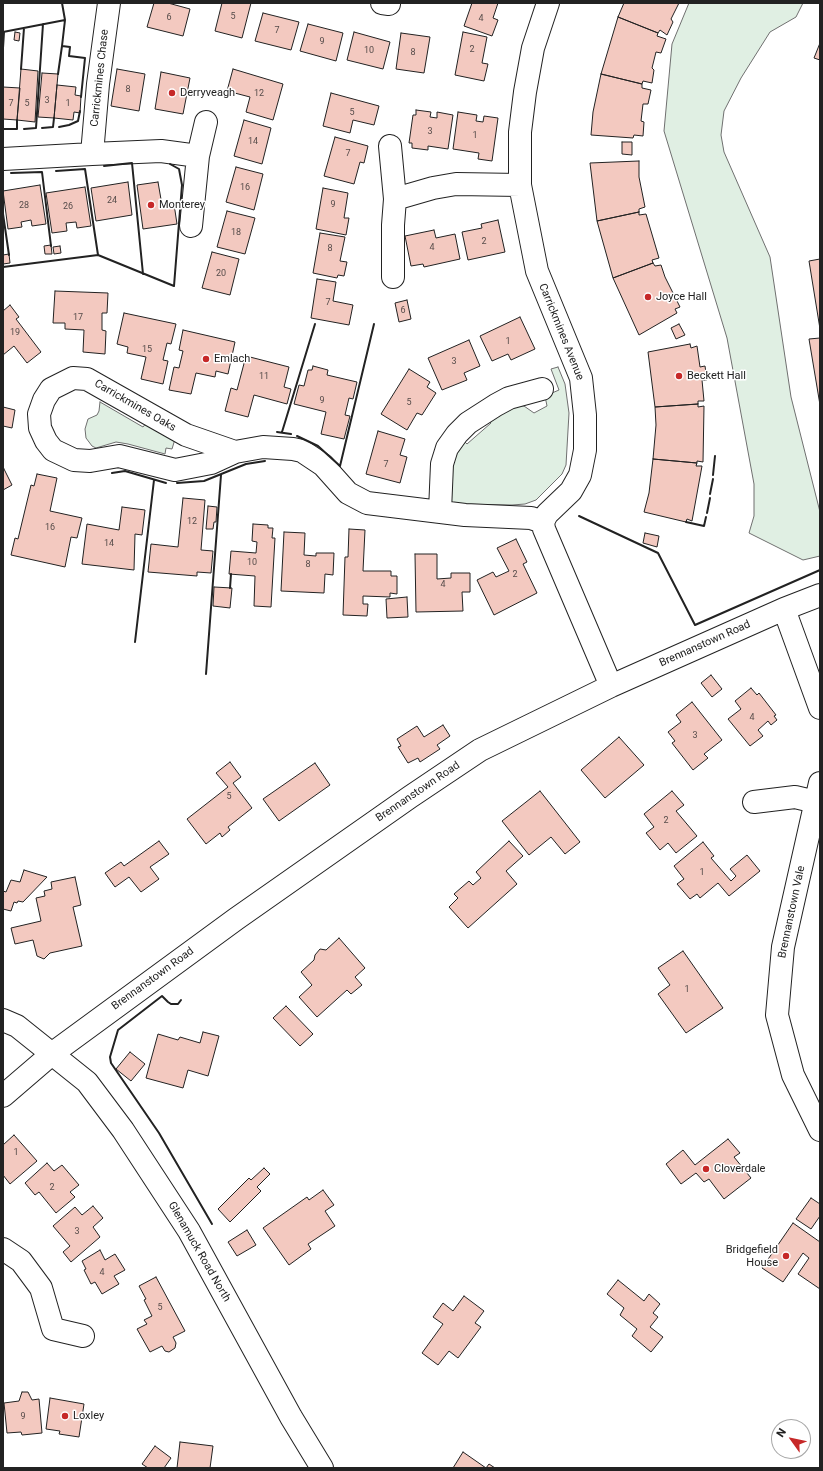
<!DOCTYPE html>
<style>
body{margin:0}
#map{position:relative;width:823px;height:1471px;overflow:hidden;background:#fff;font-family:Roboto,sans-serif}
canvas{display:block}
.frame{position:absolute;inset:0;border:4px solid #222;pointer-events:none}
.north{position:absolute;left:771px;top:1419px;width:40px;height:40px;box-sizing:border-box;background:#fff;border:1px solid #a7a7a7;border-radius:50%;rotate:303deg;font-size:11px;font-weight:700;line-height:16px;text-align:center;color:#222}
.north::after{content:'';display:block;margin:auto;width:14px;height:18px;background:#c62828;clip-path:polygon(50% 0,100% 100%,50% 72%,0 100%)}
</style>
<div id="map">
<canvas width="823" height="1471"></canvas>
<div class="frame"></div>
<div class="north">N</div>
</div>
<script>
const g = document.querySelector('canvas').getContext('2d');
g.lineJoin = 'round';
function fill(path, color) { g.fillStyle = color; g.fill(path, 'evenodd'); }
const poly = rows => new Path2D(rows.map(r => 'M' + r).join(''));
function strokePath(path, color, width, dash) { g.strokeStyle = color; g.lineWidth = width; g.lineCap = dash ? 'butt' : 'round'; g.setLineDash(dash || []); g.stroke(path); }
function write(font, color, halo, rows, align = 'center') {
  g.font = font + ' Roboto,sans-serif'; g.lineWidth = 3; g.setLineDash([]); g.textBaseline = 'middle'; g.strokeStyle = halo; g.fillStyle = color; for (const [text, x, y, turn = 0] of rows) {
    g.save(); g.translate(x, y); g.rotate((+turn || 0) * Math.PI / 180); g.textAlign = isNaN(turn) ? turn : align; if (halo) g.strokeText(text, 0, 0); g.fillText(text, 0, 0); g.restore();
  }
}
const green = poly([
 [689,3,803,3,796,17,770,32,741,78,724,111,721,135,724,152,770,257,791,397,820,512,820,556,803,560,749,533,754,516,754,484,727,338,664,131,672,44,689,3],
 [558,367,565,384,569,413,566,465,562,474,536,500,525,504,512,505,455,504,451,501,452,459,463,440,467,444,491,423,487,418,516,405,524,406,534,413,547,406,545,396,559,390,551,369,558,367],
 [100,402,143,427,147,422,175,439,172,449,166,448,165,454,128,444,116,442,96,448,92,446,86,438,85,429,88,419,97,415,99,411,100,402]
]);
fill(green, '#e0efe3');
strokePath(green, '#6f6f6f', 1);
const building = poly([
 [154,3,168,3,190,9,183,36,147,27,154,3],
 [222,3,251,3,242,38,215,31,222,3],
 [472,3,498,3,493,18,498,20,492,36,464,26,472,3],
 [624,3,679,3,671,19,673,22,667,35,660,30,658,33,618,17,624,3],
 [263,13,299,22,291,50,255,41,263,13],
 [618,17,658,33,657,36,666,39,661,53,656,52,652,68,654,70,652,83,643,81,642,84,601,74,618,17],
 [308,24,343,33,336,61,300,51,308,24],
 [15,32,20,33,19,41,14,40,15,32],
 [354,32,390,42,383,69,347,60,354,32],
 [463,32,487,37,482,63,488,64,484,81,455,75,463,32],
 [401,33,430,37,424,73,396,69,401,33],
 [820,43,820,60,814,58,820,43],
 [21,69,38,71,35,122,17,120,21,69],
 [117,69,145,74,139,111,111,106,117,69],
 [233,69,283,84,273,120,246,112,250,97,227,91,233,69],
 [161,72,190,78,183,114,155,109,161,72],
 [42,73,58,74,54,118,38,117,42,73],
 [601,74,642,84,642,88,651,90,648,104,643,104,641,121,644,122,643,136,634,135,633,138,591,135,593,112,601,74],
 [57,85,76,87,75,95,81,96,80,113,74,112,73,120,54,118,57,85],
 [3,87,20,88,17,120,3,119,3,87],
 [331,93,379,106,374,125,353,120,350,133,323,126,331,93],
 [416,110,431,112,430,117,437,118,437,112,453,115,448,149,428,146,428,150,412,148,412,143,409,143,413,115,416,115,416,110],
 [458,112,477,115,476,121,483,122,484,116,498,118,492,161,478,159,479,153,453,149,458,112],
 [244,120,271,128,262,164,234,156,244,120],
 [335,137,368,146,364,163,360,162,354,184,324,176,335,137],
 [622,142,632,142,632,155,622,154,622,142],
 [639,161,639,177,645,207,639,209,639,212,597,221,590,163,639,161],
 [236,167,263,174,254,210,226,202,236,167],
 [128,182,132,215,96,221,91,188,128,182],
 [158,182,162,205,174,204,177,224,143,229,137,185,158,182],
 [40,185,46,224,32,226,31,220,21,222,22,227,8,229,3,191,40,185],
 [85,187,91,226,77,228,76,222,66,223,67,231,52,233,46,193,85,187],
 [323,188,348,193,344,218,349,218,346,235,316,229,323,188],
 [227,211,255,218,245,254,217,247,227,211],
 [639,212,639,215,646,214,659,258,652,260,653,263,613,278,597,221,639,212],
 [498,220,505,252,468,260,462,232,482,228,481,224,498,220],
 [434,230,436,238,455,234,460,259,424,267,423,264,411,266,405,236,434,230],
 [320,233,345,237,340,261,347,262,344,276,338,275,337,278,313,273,320,233],
 [51,245,52,254,45,254,44,246,51,245],
 [60,246,61,253,54,254,53,247,60,246],
 [212,252,239,259,230,295,202,288,212,252],
 [9,254,10,263,3,264,3,255,9,254],
 [820,259,820,329,809,261,820,259],
 [653,263,655,266,661,265,665,277,680,307,675,309,677,313,639,335,613,278,653,263],
 [317,279,336,282,333,301,353,305,349,325,311,318,317,279],
 [55,291,108,293,107,313,102,313,102,330,106,331,105,354,83,352,84,330,65,329,65,323,53,323,55,291],
 [407,300,411,319,399,322,395,303,407,300],
 [10,305,19,317,16,319,41,352,27,363,14,346,3,355,3,311,10,305],
 [124,313,176,324,171,344,167,343,163,360,168,361,163,384,141,379,146,357,127,353,128,347,117,344,124,313],
 [520,317,535,349,511,360,508,354,492,361,480,336,520,317],
 [679,324,685,335,676,339,671,328,679,324],
 [183,330,235,342,228,374,216,371,215,377,196,373,191,394,169,390,174,367,179,368,183,351,179,350,183,330],
 [820,338,820,405,809,339,820,338],
 [469,340,480,366,464,373,467,380,442,390,428,358,469,340],
 [690,344,691,348,697,346,700,367,705,366,707,380,702,380,704,401,698,401,698,404,655,407,648,352,690,344],
 [246,356,289,367,284,387,291,389,287,404,254,395,248,417,225,411,231,388,237,390,246,356],
 [313,366,328,370,327,375,357,382,353,399,349,398,345,415,350,416,344,439,321,434,326,412,294,404,299,385,304,386,308,370,312,370,313,366],
 [409,369,430,382,427,387,436,393,422,415,417,413,407,430,381,414,409,369],
 [698,404,698,407,704,406,703,462,697,461,697,463,653,459,656,425,655,407,698,404],
 [3,407,15,410,12,428,3,426,3,407],
 [378,431,405,439,400,455,407,457,400,483,366,474,378,431],
 [653,459,697,463,696,466,702,466,692,521,687,519,686,522,644,512,649,493,653,459],
 [4,469,12,485,3,490,3,470,4,469],
 [37,474,57,478,50,511,82,518,77,538,71,537,65,567,11,555,15,538,18,539,31,485,34,486,37,474],
 [183,498,205,500,201,550,213,551,211,573,197,572,197,576,148,572,151,544,178,547,183,498],
 [208,506,217,507,216,522,214,522,213,529,206,529,208,506],
 [122,507,145,510,142,535,135,534,134,570,82,564,87,524,119,530,122,507],
 [253,524,268,525,268,528,273,528,272,538,275,538,271,607,254,606,255,576,229,574,231,551,256,553,257,542,252,541,253,524],
 [349,529,365,530,363,571,391,571,391,576,397,576,397,594,390,593,390,597,363,596,363,604,368,604,367,616,343,615,345,557,348,557,349,529],
 [284,532,305,533,304,555,316,556,316,553,334,553,333,575,325,574,324,593,281,591,284,532],
 [645,533,659,536,657,547,643,543,645,533],
 [516,539,527,562,523,564,537,593,494,615,477,580,493,572,496,577,509,571,497,548,516,539],
 [415,554,437,554,437,579,451,578,451,573,470,573,470,592,462,592,463,611,416,612,415,554],
 [214,587,232,588,230,608,213,606,214,587],
 [407,597,408,617,387,618,386,599,407,597],
 [711,675,722,689,712,697,701,683,711,675],
 [751,688,757,695,759,693,776,715,774,716,777,720,771,725,768,721,758,730,763,736,750,746,728,719,741,709,735,701,751,688],
 [692,702,722,740,704,754,708,758,693,770,672,743,675,741,668,732,681,722,676,715,692,702],
 [443,725,450,736,437,745,440,749,420,762,418,758,408,763,398,747,401,746,397,739,417,726,424,737,443,725],
 [619,737,644,765,605,798,581,770,619,737],
 [230,762,241,777,233,783,252,808,228,827,230,830,222,837,220,833,206,844,187,819,228,787,216,773,230,762],
 [315,763,330,785,279,821,263,799,315,763],
 [540,791,580,842,565,854,551,837,529,855,502,821,540,791],
 [672,791,684,805,676,811,697,836,676,853,668,843,660,850,646,833,654,827,644,814,672,791],
 [159,841,169,854,150,867,159,879,141,892,129,877,115,887,105,873,121,862,124,866,159,841],
 [509,841,523,856,506,871,517,884,468,928,449,907,458,898,454,894,469,881,473,885,481,878,476,872,509,841],
 [703,842,714,856,711,858,731,881,736,876,730,869,747,855,760,871,729,896,718,883,700,898,697,894,690,899,677,884,684,879,674,866,703,842],
 [24,870,47,877,23,902,18,901,17,903,14,902,11,911,3,909,3,891,6,892,11,880,20,882,24,870],
 [75,877,81,905,73,907,82,946,50,953,44,959,37,956,33,940,15,944,11,928,41,921,36,898,45,896,44,891,52,889,51,882,75,877],
 [339,938,365,968,355,977,362,985,351,994,347,990,317,1017,299,997,312,985,301,972,314,960,315,955,320,949,326,950,339,938],
 [683,951,723,1008,686,1033,658,994,670,985,658,968,683,951],
 [286,1006,313,1034,300,1046,273,1018,286,1006],
 [203,1032,219,1036,208,1076,188,1070,183,1088,146,1078,158,1034,178,1040,180,1037,200,1043,203,1032],
 [130,1052,145,1064,131,1081,116,1069,130,1052],
 [14,1135,37,1161,10,1184,3,1175,3,1145,14,1135],
 [728,1139,740,1153,734,1157,751,1178,724,1199,709,1179,704,1182,696,1173,681,1184,666,1164,683,1150,695,1165,728,1139],
 [47,1163,54,1171,62,1165,79,1185,70,1192,75,1197,56,1213,39,1192,35,1195,25,1183,47,1163],
 [264,1168,270,1174,257,1187,261,1191,230,1222,218,1209,249,1178,251,1180,264,1168],
 [323,1190,334,1205,325,1211,335,1226,308,1244,311,1249,289,1265,263,1228,307,1197,309,1200,323,1190],
 [811,1198,820,1204,820,1216,811,1229,796,1219,811,1198],
 [93,1206,103,1218,93,1227,100,1237,71,1262,63,1252,70,1246,53,1226,75,1207,82,1215,93,1206],
 [793,1223,820,1242,820,1289,798,1274,809,1258,803,1253,783,1282,762,1268,793,1223],
 [247,1230,256,1245,237,1256,228,1242,247,1230],
 [100,1250,105,1260,115,1254,125,1270,114,1276,119,1284,102,1294,95,1282,91,1284,84,1270,86,1269,82,1261,100,1250],
 [156,1277,185,1331,173,1337,176,1343,175,1348,169,1352,165,1351,162,1346,150,1352,137,1329,147,1324,144,1320,152,1316,144,1300,146,1299,139,1286,156,1277],
 [618,1280,644,1301,649,1294,660,1304,653,1313,658,1317,650,1327,663,1337,651,1352,632,1336,637,1329,620,1315,624,1308,607,1294,618,1280],
 [464,1296,484,1311,475,1323,481,1327,458,1358,449,1351,438,1365,422,1353,443,1324,433,1317,443,1303,453,1311,464,1296],
 [22,1392,28,1392,32,1400,39,1399,42,1433,22,1435,21,1432,7,1433,4,1403,19,1401,22,1392],
 [50,1398,84,1404,79,1437,59,1434,60,1431,46,1429,50,1398],
 [180,1442,213,1446,210,1468,177,1468,180,1442],
 [155,1446,171,1458,164,1468,148,1468,142,1464,155,1446],
 [463,1452,486,1468,489,1464,495,1468,453,1468,463,1452]
]);
fill(building, '#f3c9c0');
strokePath(building, '#222', 1);
const minor = poly([
 [382,3,389,4],
 [548,3,533,48,525,92,520,132,520,185,537,271,581,378,585,415,585,450,580,475,571,491,547,514,543,522,544,529,611,686],
 [390,146,395,199,393,225,393,277],
 [92,154,161,151,198,156,191,226],
 [198,156,206,122],
 [3,159,92,154,98,84,109,3],
 [395,199,433,188,456,184,520,185],
 [235,452,211,463,175,470,119,456,90,461,74,460,53,450,46,441,40,428,39,414,44,400,51,389,73,378,87,379,186,435,235,452,263,447,293,449,302,451,323,465,348,493,367,503,465,515,531,518,543,522],
 [440,511,442,464,447,448,457,434,468,423,496,405,509,398,542,389],
 [784,609,820,708],
 [820,783,783,947,777,1015,793,1075,820,1130],
 [754,802,795,797,816,802],
 [3,1096,53,1053,236,919,410,797,480,750,611,686,784,609,820,595],
 [3,1249,21,1261,41,1288,53,1329,83,1336]
]);
const major = poly([
 [3,1020,17,1026,87,1082,123,1130,189,1231,291,1417,322,1468]
]);
strokePath(minor, '#222', 24);
strokePath(major, '#222', 24);
strokePath(minor, '#fff', 22);
strokePath(major, '#fff', 22);
strokePath(poly([
 [65,20,62,46,70,47,69,56,85,58,81,97],
 [3,32,65,20,62,3],
 [3,48,4,32],
 [21,69,24,28],
 [58,74,62,46],
 [59,127,69,125,78,121,80,111],
 [42,128,53,127,54,118],
 [4,129,17,129,17,120],
 [24,129,36,128,43,24],
 [104,166,132,163,143,274],
 [56,171,85,169,98,255],
 [11,173,42,172,51,246],
 [3,214,9,255],
 [3,267,98,255,174,286,182,185,179,169,170,164],
 [277,432,291,434],
 [282,432,315,324],
 [297,436,318,446,340,466,374,324],
 [112,473,125,471,166,483],
 [713,475,715,456],
 [177,483,204,481,246,464,265,461],
 [710,494,713,479],
 [707,513,710,498],
 [579,516,658,553,695,625,820,570],
 [686,522,704,526,706,517],
 [230,588,231,574],
 [135,642,154,480],
 [206,674,221,475],
 [181,1000,178,1004,171,1004,168,1002,162,996,118,1030,110,1057,111,1063,159,1133,212,1224]
]), '#222', 2);
for (const [x, y, r, color] of [
 [172,93,4,"#c62828"],
 [151,205,4,"#c62828"],
 [648,297,4,"#c62828"],
 [206,359,4,"#c62828"],
 [679,376,4,"#c62828"],
 [706,1169,4,"#c62828"],
 [786,1256,4,"#c62828"],
 [65,1416,4,"#c62828"]
]) { const dot = new Path2D(); dot.arc(x, y, r, 0, 2 * Math.PI); g.fillStyle = color; g.fill(dot); strokePath(dot, '#fff', 1.5); }
write('9px', '#564c4a', null, [
 ["5",233,17],
 ["6",169,18],
 ["4",481,19],
 ["7",277,31],
 ["9",322,42],
 ["2",472,50],
 ["10",369,51],
 ["8",413,53],
 ["8",128,90],
 ["12",259,94],
 ["3",47,101],
 ["7",11,104],
 ["5",27,104],
 ["1",68,104],
 ["5",352,113],
 ["3",430,132],
 ["1",475,136],
 ["14",253,142],
 ["7",348,154],
 ["16",245,188],
 ["24",112,201],
 ["9",333,205],
 ["28",24,206],
 ["26",68,207],
 ["18",236,233],
 ["2",484,242],
 ["4",432,248],
 ["8",330,249],
 ["20",221,274],
 ["7",328,303],
 ["6",403,311],
 ["17",78,318],
 ["19",15,333],
 ["1",508,342],
 ["15",147,350],
 ["3",454,362],
 ["11",264,377],
 ["9",322,401],
 ["5",409,403],
 ["7",386,465],
 ["12",192,522],
 ["16",50,528],
 ["14",109,544],
 ["10",252,563],
 ["8",308,565],
 ["2",515,575],
 ["4",443,585],
 ["4",752,718],
 ["3",695,736],
 ["5",229,797],
 ["2",666,821],
 ["1",702,873],
 ["1",687,990],
 ["1",16,1153],
 ["2",52,1188],
 ["3",77,1232],
 ["4",102,1273],
 ["5",160,1308],
 ["9",23,1417]
]);
write('11px', '#222', '#fff', [
 ["Carrickmines Chase",100,78,-84],
 ["Carrickmines Avenue",561,332,68],
 ["Carrickmines Oaks",135,406,30],
 ["Brennanstown Road",705,644,-24],
 ["Brennanstown Road",418,792,-34],
 ["Brennanstown Vale",792,912,-78],
 ["Brennanstown Road",153,979,-36],
 ["Glenamuck Road North",199,1252,60]
]);
write('11px', '#222', '#fff', [
 ["Derryveagh",180,93],
 ["Monterey",159,205],
 ["Joyce Hall",656,297],
 ["Emlach",214,359],
 ["Beckett Hall",687,376],
 ["Cloverdale",714,1169],
 ["Bridgefield",778,1250,"right"],
 ["House",778,1263,"right"],
 ["Loxley",73,1416]
], 'left');
</script>
